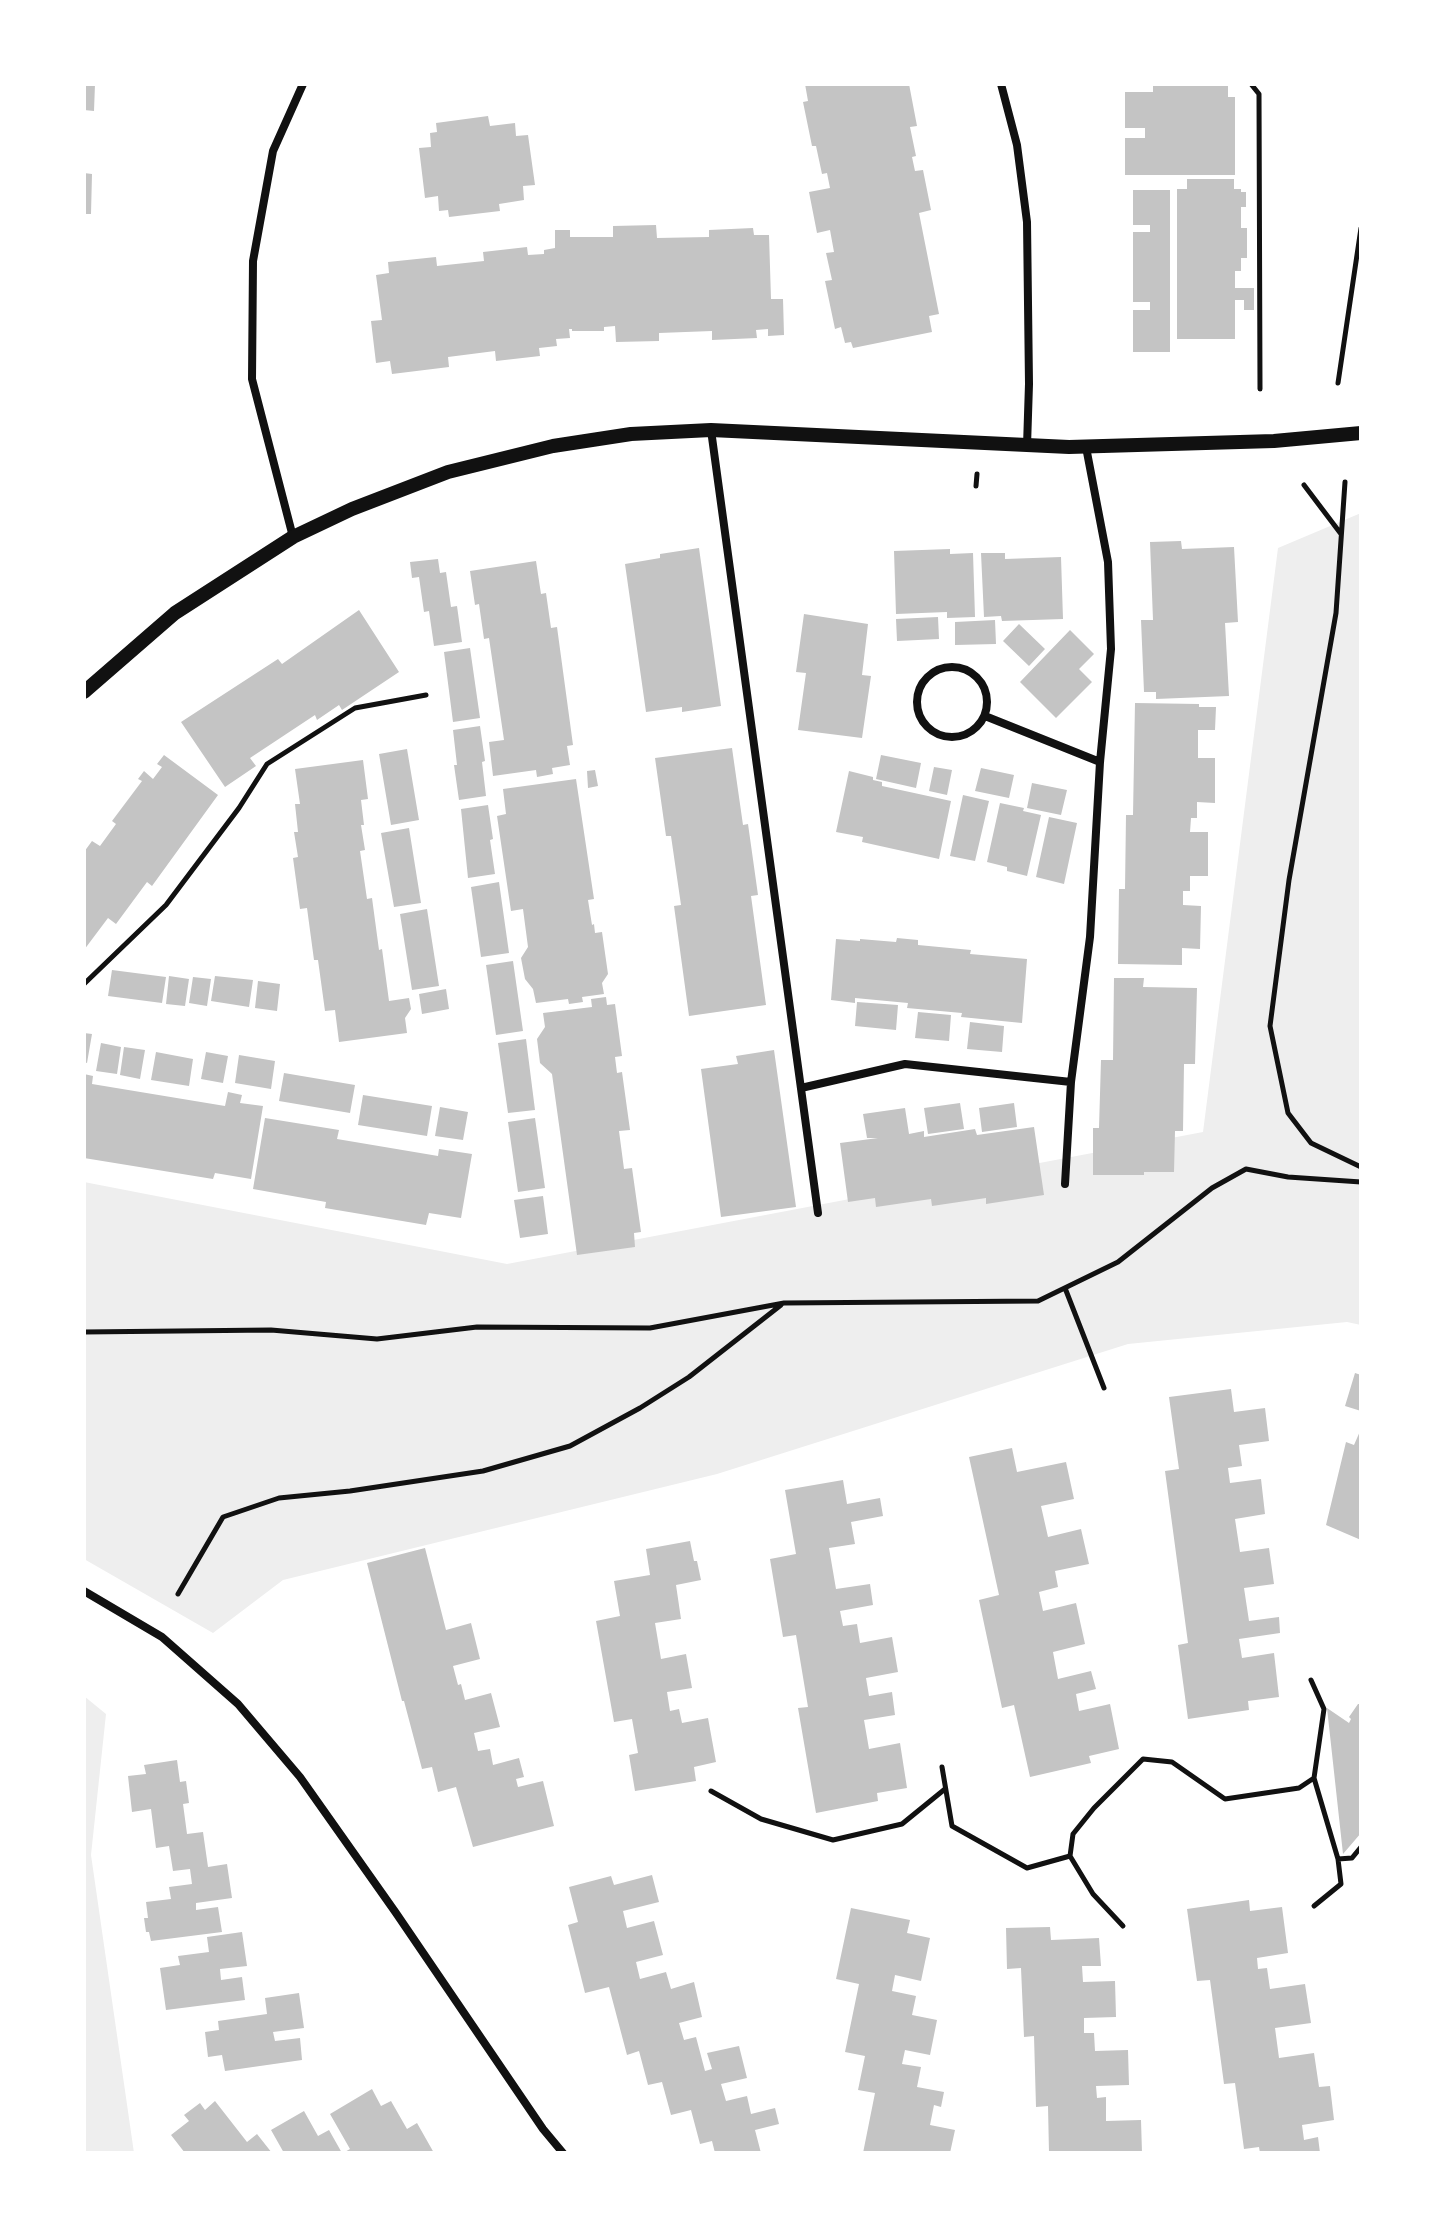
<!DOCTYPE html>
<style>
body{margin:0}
#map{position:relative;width:1445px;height:2237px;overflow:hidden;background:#fff;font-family:Spectral,serif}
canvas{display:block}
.frame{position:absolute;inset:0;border:86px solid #fff;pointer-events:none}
</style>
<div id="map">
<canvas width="1445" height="2237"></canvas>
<div class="frame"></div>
</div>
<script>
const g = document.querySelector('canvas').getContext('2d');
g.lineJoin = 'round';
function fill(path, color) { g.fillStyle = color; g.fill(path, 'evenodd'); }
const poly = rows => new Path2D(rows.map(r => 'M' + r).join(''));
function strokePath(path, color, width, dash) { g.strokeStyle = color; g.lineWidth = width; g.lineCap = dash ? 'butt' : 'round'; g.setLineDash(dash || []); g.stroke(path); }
fill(poly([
 [1361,513,1361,1325,1347,1322,1128,1344,717,1474,283,1580,213,1633,84,1559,84,1182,507,1264,1203,1132,1278,548],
 [84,1696,106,1714,91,1855,134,2153,84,2153]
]), '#eee');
fill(poly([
 [84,84,95,84,94,111,84,110],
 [805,84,909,84,917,126,910,127,916,156,912,157,915,171,923,170,931,210,919,213,939,314,929,316,932,332,853,348,851,342,845,343,841,327,835,329,825,281,832,280,826,253,834,252,830,230,817,233,809,192,830,188,827,173,822,174,816,146,812,146,803,102,808,101],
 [1153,84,1228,84,1228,97,1235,97,1235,175,1125,175,1125,138,1145,138,1145,128,1125,128,1125,92,1153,92],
 [488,116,490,126,515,123,516,136,528,135,535,185,523,186,524,200,499,204,500,211,449,217,448,210,439,211,438,196,425,198,419,148,431,147,430,133,437,132,436,123],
 [84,173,92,174,91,214,84,214],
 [1187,179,1234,179,1234,189,1241,189,1241,192,1246,192,1246,207,1241,207,1241,228,1247,228,1247,258,1241,258,1241,271,1235,271,1235,288,1254,288,1254,310,1244,310,1244,300,1235,300,1235,339,1177,339,1177,189,1187,189],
 [1133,190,1170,190,1170,352,1133,352,1133,310,1150,310,1150,302,1133,302,1133,232,1150,232,1150,225,1133,225],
 [656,225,657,238,709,237,709,230,753,228,754,235,769,235,771,299,783,299,784,335,768,336,768,329,756,330,757,338,712,340,712,331,659,333,659,341,616,342,615,326,604,327,604,331,572,331,572,329,569,329,570,338,556,339,557,346,539,348,540,356,496,361,495,351,448,357,449,367,392,374,390,361,376,363,371,321,382,320,376,275,389,273,388,262,436,257,437,266,484,261,483,252,527,247,528,255,544,254,544,250,555,248,555,230,570,230,570,237,613,237,613,226],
 [1181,541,1182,549,1234,547,1238,622,1225,623,1229,696,1156,699,1156,692,1144,692,1141,620,1153,620,1150,542],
 [699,548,721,706,682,712,682,707,646,712,625,564,660,558,660,554],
 [950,549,950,554,973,553,975,617,947,618,947,612,896,614,894,551],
 [981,553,1005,553,1005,559,1061,557,1063,619,1002,621,1001,616,984,617],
 [438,559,440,573,446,572,451,607,457,606,462,642,434,646,429,611,424,612,419,577,412,578,410,562],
 [536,561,541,594,546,593,551,628,557,627,573,745,567,746,570,765,552,768,553,774,537,777,536,770,493,776,489,742,504,740,489,638,484,639,479,604,475,605,470,571],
 [359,610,399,672,342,710,339,705,317,720,315,715,250,758,256,766,225,787,181,722,278,659,282,664],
 [804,614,868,624,862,675,871,676,862,738,798,730,806,673,796,672],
 [938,617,939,639,897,641,896,619],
 [995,620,996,644,955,645,955,622],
 [1019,624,1045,649,1029,666,1003,641],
 [1070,630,1094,654,1079,669,1092,682,1056,718,1020,682],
 [470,648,480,718,453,722,444,652],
 [1135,703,1199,704,1199,707,1216,707,1215,730,1198,730,1198,758,1215,758,1215,803,1197,802,1197,818,1191,818,1190,832,1208,832,1208,876,1190,876,1190,891,1183,891,1183,905,1201,906,1200,949,1182,948,1182,965,1118,964,1119,889,1125,889,1126,815,1133,815],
 [480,726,485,761,482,762,486,796,459,800,454,765,457,765,453,730],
 [732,748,743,825,748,824,758,895,751,896,766,1005,689,1016,674,906,681,905,671,836,666,836,655,758],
 [407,749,419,820,391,825,379,754],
 [164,755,218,795,152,886,147,882,116,924,108,918,84,950,84,852,92,841,100,846,116,824,112,821,142,781,138,779,144,771,153,779,162,767,157,764],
 [881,755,921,763,916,788,876,779],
 [363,760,368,799,361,800,364,825,361,825,365,850,360,851,367,899,372,898,379,950,382,949,389,1001,409,998,411,1009,405,1018,407,1033,339,1042,335,1010,325,1011,318,960,314,960,307,908,300,909,293,858,298,857,294,832,298,832,295,804,300,804,295,769],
 [934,767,952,770,947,795,929,791],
 [981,768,1014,775,1009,798,975,791],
 [595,770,598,786,588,788,587,771],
 [849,771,873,777,873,780,882,782,882,786,951,801,939,859,862,842,863,837,836,832],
 [576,779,594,899,588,900,592,925,594,924,595,933,602,932,608,974,602,983,604,994,582,997,583,1002,569,1004,568,999,536,1003,533,989,525,979,521,958,528,947,523,909,511,911,497,816,506,814,503,789],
 [1032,783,1067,790,1061,815,1027,808],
 [963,795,989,801,975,861,950,856],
 [1000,803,1024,808,1023,811,1041,815,1027,876,1007,871,1007,867,987,862],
 [488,805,493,839,490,840,495,874,468,878,461,809],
 [1049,817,1077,823,1064,884,1036,877],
 [409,828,421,903,394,907,381,833],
 [499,882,509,953,481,957,471,887],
 [427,909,439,986,412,990,400,914],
 [897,938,918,940,918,945,971,950,970,954,1027,959,1022,1023,961,1017,962,1013,907,1008,908,1003,855,998,855,1003,831,1000,836,939,860,941,860,939,896,942],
 [513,961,523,1031,496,1035,486,965],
 [112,970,166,977,162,1003,108,996],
 [169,976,189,979,185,1006,166,1004],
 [215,976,253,980,249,1007,211,1001],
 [193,977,211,979,207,1006,189,1003],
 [1114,978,1144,978,1143,987,1197,988,1195,1064,1184,1064,1183,1131,1175,1131,1174,1172,1144,1172,1144,1175,1093,1175,1093,1128,1099,1128,1101,1060,1113,1060],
 [258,981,280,984,277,1011,255,1008],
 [446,989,449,1009,422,1014,419,994],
 [606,997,607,1005,615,1004,622,1056,615,1057,617,1073,622,1072,630,1130,619,1131,624,1169,632,1168,641,1232,634,1233,635,1247,577,1255,552,1074,540,1063,537,1039,545,1027,543,1013,592,1007,591,999],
 [857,1002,898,1005,896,1030,855,1026],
 [918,1012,951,1015,949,1041,915,1038],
 [970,1022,1004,1026,1002,1052,967,1049],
 [84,1033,92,1034,87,1063,84,1062],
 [526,1039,535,1110,508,1113,498,1043],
 [101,1043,121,1047,117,1074,96,1071],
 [124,1047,145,1050,140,1079,120,1075],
 [774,1050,796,1207,721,1217,701,1069,738,1064,736,1056],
 [156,1052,193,1059,189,1086,151,1080],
 [206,1052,228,1056,223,1083,201,1079],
 [239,1055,275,1061,271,1089,235,1083],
 [284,1073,355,1085,350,1113,279,1101],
 [84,1074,93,1076,92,1084,225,1106,228,1092,242,1095,240,1103,263,1106,251,1179,215,1173,213,1179,84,1158],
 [363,1095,432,1106,427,1136,358,1125],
 [960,1103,964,1129,928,1134,924,1108],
 [1014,1103,1017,1127,982,1132,979,1108],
 [440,1107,468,1112,463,1140,435,1136],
 [905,1108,909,1134,924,1131,924,1137,975,1129,977,1135,1034,1127,1044,1195,986,1204,986,1198,932,1206,931,1199,876,1207,875,1198,848,1202,840,1143,878,1138,867,1138,863,1114],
 [265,1118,339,1130,337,1139,438,1156,439,1149,472,1154,461,1218,429,1213,426,1225,325,1208,326,1202,253,1189],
 [535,1118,545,1188,518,1192,508,1122],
 [543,1196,548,1234,520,1238,514,1200],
 [1355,1373,1361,1375,1361,1411,1345,1406],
 [1231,1389,1234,1412,1265,1408,1269,1441,1239,1445,1242,1466,1228,1468,1230,1483,1261,1479,1265,1514,1235,1519,1240,1552,1269,1548,1274,1584,1244,1588,1249,1621,1279,1617,1280,1633,1239,1639,1242,1658,1274,1653,1279,1697,1248,1701,1249,1710,1188,1719,1178,1645,1188,1643,1165,1471,1179,1469,1169,1397],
 [1361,1429,1361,1540,1326,1525,1346,1442,1354,1445],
 [1012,1448,1017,1472,1066,1462,1074,1499,1041,1506,1048,1537,1081,1529,1089,1564,1055,1571,1058,1587,1039,1592,1043,1611,1076,1603,1085,1644,1053,1652,1058,1679,1091,1671,1096,1689,1076,1694,1079,1711,1110,1704,1119,1749,1089,1756,1091,1763,1030,1777,1014,1705,1002,1708,979,1600,999,1595,969,1457],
 [843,1480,847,1504,880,1498,883,1516,851,1522,855,1544,829,1548,836,1589,870,1584,873,1605,840,1611,843,1626,857,1624,860,1643,892,1637,898,1672,866,1678,869,1696,892,1692,895,1715,864,1720,869,1749,900,1743,907,1788,877,1793,878,1801,816,1813,798,1708,808,1707,796,1635,783,1637,770,1559,796,1554,785,1490],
 [690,1541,694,1561,697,1561,701,1580,676,1585,681,1619,655,1623,661,1659,686,1654,692,1688,667,1692,670,1711,679,1709,682,1723,708,1718,716,1762,694,1767,696,1781,635,1791,629,1755,638,1753,632,1719,614,1722,596,1621,620,1616,614,1581,650,1575,646,1549],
 [425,1548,446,1630,471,1623,480,1659,453,1666,458,1685,461,1684,465,1700,491,1693,500,1727,474,1733,478,1751,490,1749,493,1765,519,1758,524,1777,516,1779,518,1787,543,1781,554,1826,473,1847,456,1787,438,1792,432,1767,422,1769,404,1701,402,1701,367,1563],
 [1358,1704,1361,1704,1361,1833,1343,1854,1327,1708,1349,1723,1351,1719,1349,1717],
 [177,1760,180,1782,186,1781,189,1803,183,1804,187,1834,203,1832,208,1867,227,1864,232,1898,196,1903,196,1910,218,1907,222,1932,151,1941,149,1932,146,1932,144,1918,148,1918,146,1902,171,1899,169,1887,192,1884,190,1869,173,1871,169,1846,156,1848,151,1809,132,1812,128,1776,146,1774,144,1765],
 [652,1875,659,1902,623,1911,627,1928,654,1921,663,1955,636,1962,640,1979,666,1972,671,1989,694,1982,702,2017,679,2023,684,2040,696,2037,705,2071,712,2069,707,2053,739,2046,747,2078,721,2084,726,2101,747,2096,751,2114,775,2108,779,2124,755,2130,761,2153,715,2153,712,2141,700,2144,691,2110,671,2115,662,2082,648,2085,639,2051,627,2055,609,1987,585,1993,568,1925,578,1922,569,1887,611,1876,614,1885],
 [1249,1900,1250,1911,1282,1907,1288,1953,1257,1958,1258,1969,1267,1968,1270,1989,1305,1984,1311,2023,1275,2028,1279,2058,1314,2053,1319,2087,1330,2086,1334,2120,1302,2125,1304,2140,1318,2137,1320,2153,1260,2153,1259,2147,1244,2149,1235,2083,1224,2084,1210,1980,1197,1981,1187,1909],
 [851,1908,910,1920,907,1933,930,1938,921,1981,895,1975,892,1991,916,1996,912,2015,937,2020,930,2055,905,2050,902,2064,921,2067,917,2087,944,2092,941,2107,934,2105,930,2125,955,2130,950,2153,863,2153,875,2093,858,2090,865,2056,845,2052,859,1984,836,1979],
 [1050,1927,1051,1940,1099,1938,1101,1966,1082,1966,1083,1982,1115,1981,1116,2017,1084,2018,1084,2033,1094,2033,1095,2051,1128,2050,1129,2085,1096,2086,1097,2098,1106,2097,1106,2121,1141,2120,1142,2153,1049,2153,1048,2106,1036,2107,1034,2036,1024,2037,1021,1968,1007,1969,1006,1928],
 [242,1932,247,1966,220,1969,221,1980,242,1977,245,2000,166,2010,160,1968,180,1965,178,1956,209,1952,207,1937],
 [299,1993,304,2028,273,2032,275,2041,300,2038,302,2060,225,2071,222,2055,208,2057,205,2032,219,2030,218,2021,267,2014,265,1998],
 [372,2089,381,2106,391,2101,407,2129,417,2123,434,2153,343,2153,350,2149,330,2114],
 [215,2101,247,2142,257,2134,272,2153,185,2153,171,2135,189,2121,184,2115,200,2103,205,2110],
 [304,2111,318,2136,329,2130,342,2153,284,2153,271,2130]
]), '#c4c4c4');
strokePath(poly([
 [1251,84,1259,94,1260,389],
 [1338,383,1361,228],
 [1345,482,1336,613,1289,880,1270,1026,1288,1113,1311,1143,1361,1167],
 [1304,485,1341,534],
 [976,486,977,474],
 [84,984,166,905,239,808,267,764,355,708,426,695],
 [1065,1288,1104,1388],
 [84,1332,271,1330,377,1339,477,1327,650,1328,784,1303,1038,1301,1118,1262,1212,1188,1246,1169,1288,1177,1361,1182],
 [178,1594,223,1517,279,1498,350,1491,483,1471,570,1446,640,1408,689,1377,781,1305],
 [1311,1680,1324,1709,1314,1778,1338,1859,1341,1884,1314,1906],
 [942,1767,952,1826,1027,1868,1070,1856],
 [711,1791,761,1819,833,1840,902,1824,945,1789],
 [1338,1859,1352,1858,1361,1847],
 [1123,1926,1093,1894,1070,1856,1073,1834,1094,1808,1143,1759,1172,1762,1225,1799,1299,1788,1314,1778]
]), '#111', 5);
strokePath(poly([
 [1001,84,1017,145,1027,222,1029,384,1027,446],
 [711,430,818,1213],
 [293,537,252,379,253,261,273,151,303,84],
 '917 702a35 35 0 1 1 70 0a35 35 0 1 1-70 0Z',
 [985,716,1100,762],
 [801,1088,905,1064,1071,1082],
 [1065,1184,1071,1082,1090,937,1100,762,1111,649,1108,562,1086,447],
 [84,1591,162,1637,238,1704,300,1777,396,1913,543,2129,563,2153]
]), '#111', 8);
strokePath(poly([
 [84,692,175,613,293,537,352,509,448,472,553,446,631,434,711,430,1069,447,1274,441,1361,433]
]), '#111', 14);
</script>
